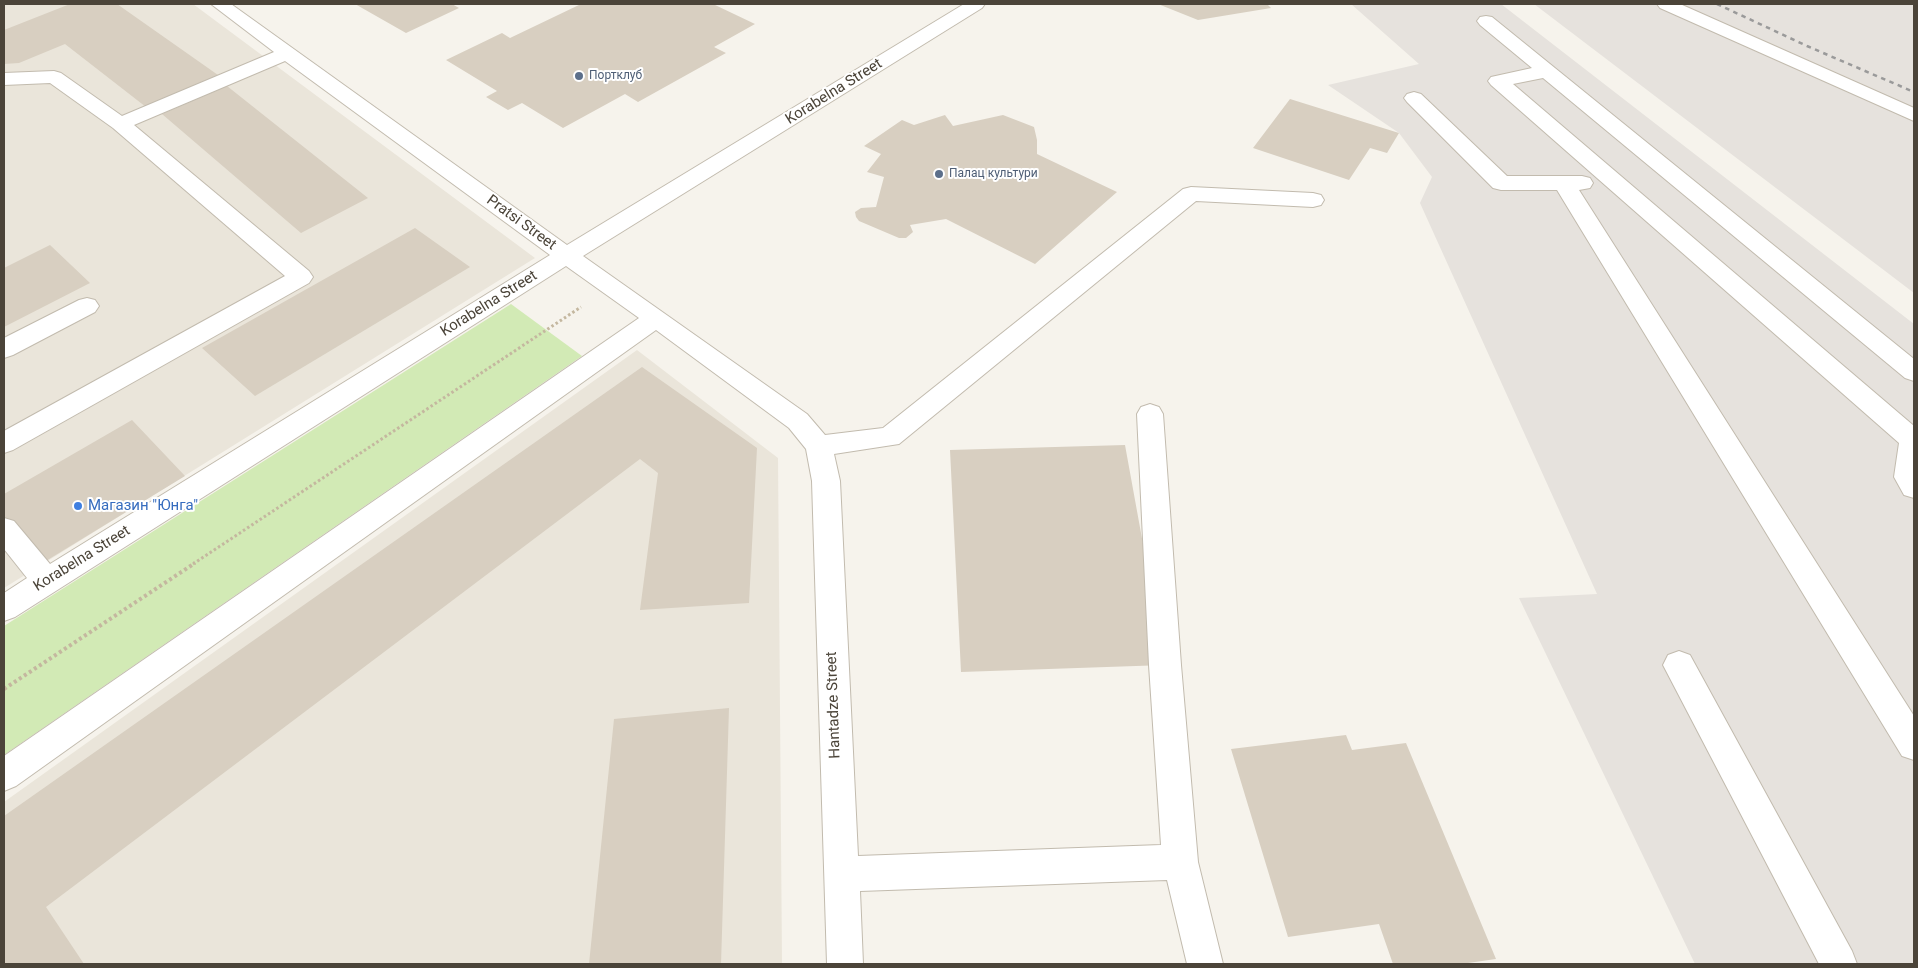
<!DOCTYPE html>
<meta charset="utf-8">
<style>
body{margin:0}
#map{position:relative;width:1918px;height:968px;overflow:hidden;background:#f6f3ec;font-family:Roboto,sans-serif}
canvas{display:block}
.frame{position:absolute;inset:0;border:5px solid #4b4439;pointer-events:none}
</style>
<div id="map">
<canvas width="1918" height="968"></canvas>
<div class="frame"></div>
</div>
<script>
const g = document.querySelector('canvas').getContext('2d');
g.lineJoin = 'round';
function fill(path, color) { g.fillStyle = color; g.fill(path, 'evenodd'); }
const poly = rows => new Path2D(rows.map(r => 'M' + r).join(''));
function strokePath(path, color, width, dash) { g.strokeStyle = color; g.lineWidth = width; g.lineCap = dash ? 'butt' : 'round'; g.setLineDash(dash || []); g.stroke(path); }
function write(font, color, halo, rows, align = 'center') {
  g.font = font + ' Roboto,sans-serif'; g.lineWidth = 4; g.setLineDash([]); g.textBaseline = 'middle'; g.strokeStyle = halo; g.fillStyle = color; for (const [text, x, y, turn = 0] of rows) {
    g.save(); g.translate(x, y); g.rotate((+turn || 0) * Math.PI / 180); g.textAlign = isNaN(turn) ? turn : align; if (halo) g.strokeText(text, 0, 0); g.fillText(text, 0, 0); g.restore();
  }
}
fill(poly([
 [4,4,193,4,535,258,4,588],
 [637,350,778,458,782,964,4,964,4,802]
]), '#eae5da');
fill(poly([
 [1351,4,1501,4,1914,324,1914,964,1695,964,1519,598,1597,594,1420,203,1432,177,1399,133,1328,85,1419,64],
 [1534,4,1914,4,1914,293]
]), '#e6e2dd');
fill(poly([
 [511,304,582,356,4,755,4,626]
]), '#d2eab5');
fill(poly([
 [70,4,117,4,218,75,146,107,65,44,19,63,4,64,4,30],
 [355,4,452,4,459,8,406,33],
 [581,4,713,4,755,24,714,47,726,53,638,102,625,94,563,128,522,103,508,110,486,97,497,91,446,60,502,33,510,38],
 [1158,4,1267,4,1271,8,1198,20],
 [227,86,368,198,301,233,162,114],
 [1290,99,1399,133,1387,153,1370,148,1349,180,1253,148],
 [945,115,953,126,1003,115,1034,127,1037,140,1037,154,1117,192,1035,264,946,219,910,225,913,232,906,238,899,238,859,221,856,217,855,212,861,208,876,207,884,177,867,172,881,154,864,146,902,120,914,125],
 [415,228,470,267,255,396,202,348],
 [50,245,90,283,4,327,4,268],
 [642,367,757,448,749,603,640,610,658,473,640,459,46,907,84,964,4,964,4,816],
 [132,420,185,476,41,564,4,517,4,494],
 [1125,445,1165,665,961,672,950,450],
 [729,708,721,964,589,964,614,719],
 [1346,735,1352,750,1406,743,1496,959,1461,964,1393,964,1379,924,1288,937,1231,749]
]), '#d8cfc1');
const minor = poly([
 [211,4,231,4,567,245,964,4,985,4,982,8,583,256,807,414,825,435,883,428,1183,189,1191,187,1313,193,1321,195,1324,200,1321,205,1313,207,1196,201,899,444,834,454,840,481,858,856,1161,845,1149,665,1137,414,1141,407,1150,404,1159,407,1163,414,1181,665,1198,862,1223,964,1187,964,1167,880,860,891,863,964,827,964,812,481,806,449,789,428,656,330,16,786,4,791,4,756,639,318,566,266,15,617,4,621,4,593,27,578,4,549,4,518,14,521,50,564,550,255,285,61,134,125,309,271,313,277,309,283,13,450,4,453,4,431,285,276,113,128,50,83,4,85,4,73,54,71,61,73,122,116,274,52,211,4],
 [1657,4,1680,4,1914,108,1914,121,1660,8,1657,4],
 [1486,16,1492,17,1914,359,1914,381,1905,378,1543,78,1513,84,1914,426,1914,498,1904,495,1894,477,1899,443,1491,85,1488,81,1491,77,1532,68,1480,25,1477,21,1480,17,1486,16],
 [1414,92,1421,94,1507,176,1582,176,1590,178,1593,183,1590,188,1579,190,1914,716,1914,760,1902,756,1557,190,1501,190,1493,188,1407,102,1404,98,1407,94,1414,92],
 [87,298,95,300,99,306,95,312,13,355,4,358,4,338,79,300,87,298],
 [1679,651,1690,655,1852,951,1857,964,1819,964,1663,665,1668,655,1679,651]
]);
strokePath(minor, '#c2bbae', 2);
strokePath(poly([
 [193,564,581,307]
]), '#c4b79f', 3, [2.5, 2.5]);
strokePath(poly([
 [4,689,195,563]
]), '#c4b79f', 4, [3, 3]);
fill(minor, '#fff');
strokePath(poly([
 [1717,4,1807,46,1914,92]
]), '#9a9a9a', 2.5, [4.5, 4.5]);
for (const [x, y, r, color] of [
 [579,76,5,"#5c6f8a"],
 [939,174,5,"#5c6f8a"],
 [78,506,5,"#3f7fe0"]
]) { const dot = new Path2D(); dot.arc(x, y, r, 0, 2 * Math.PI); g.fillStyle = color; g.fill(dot); strokePath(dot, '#fff', 2); }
write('12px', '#4e5e75', '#fff', [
 ["Портклуб",589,76],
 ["Палац культури",949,174]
], 'left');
write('15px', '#4b4439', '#fff', [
 ["Korabelna Street",834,92,-32],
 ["Pratsi Street",521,223,36],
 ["Korabelna Street",489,304,-32],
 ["Korabelna Street",82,559,-32],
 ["Hantadze Street",834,705,-92]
]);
write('15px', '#366cbe', '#fff', [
 ["Магазин \"Юнга\"",88,506]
], 'left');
</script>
